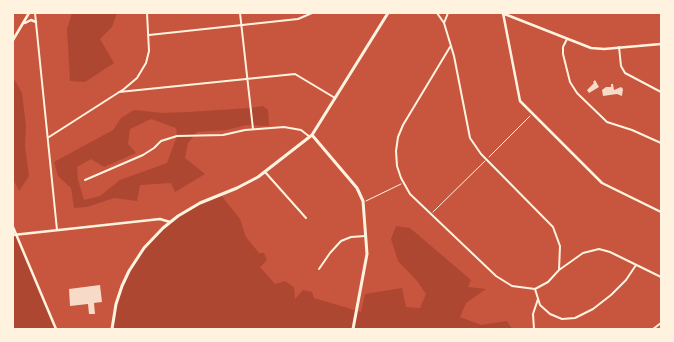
<!DOCTYPE html>
<style>
body{margin:0}
#map{position:relative;width:674px;height:342px;overflow:hidden;background:#c8553d;font-family:"IBM Plex Sans",sans-serif}
canvas{display:block}
.frame{position:absolute;inset:0;border:14px solid #fff3e0;pointer-events:none}
</style>
<div id="map">
<canvas width="674" height="342"></canvas>
<div class="frame"></div>
</div>
<script>
const g = document.querySelector('canvas').getContext('2d');
g.lineJoin = 'round';
function fill(path, color) { g.fillStyle = color; g.fill(path, 'evenodd'); }
const poly = rows => new Path2D(rows.map(r => 'M' + r).join(''));
function strokePath(path, color, width, dash) { g.strokeStyle = color; g.lineWidth = width; g.lineCap = dash ? 'butt' : 'round'; g.setLineDash(dash || []); g.stroke(path); }
fill(poly([
 [72,13,117,13,112,27,100,39,114,63,85,82,70,81,67,29],
 [13,77,22,93,26,126,25,146,29,176,19,191,13,179],
 [263,106,268,110,269,126,247,125,226,130,197,132,188,143,185,158,205,174,175,192,171,183,140,185,137,201,114,198,87,207,74,208,71,188,58,176,54,162,113,130,121,118,134,110,163,113,188,112,250,108],
 [151,119,176,128,177,136,167,163,120,180,100,196,84,200,78,180,77,167,91,159,104,167,136,153,128,144,130,129],
 [220,194,240,219,246,237,259,253,264,253,267,260,260,267,275,284,285,281,294,287,295,299,303,290,312,292,314,298,361,312,365,294,402,288,406,307,420,308,426,294,417,281,398,261,391,239,396,226,410,228,471,280,468,287,486,289,466,303,460,317,481,325,507,321,512,329,112,329,122,286,144,248,178,216],
 [17,234,56,329,13,329,13,235]
]), '#ae4732');
fill(poly([
 [595,80,599,87,589,93,587,90,594,83,593,82],
 [611,84,613,84,614,90,621,87,623,89,622,96,617,94,603,96,602,90,606,87,611,87],
 [100,285,102,302,94,303,95,314,89,314,88,304,70,306,69,289]
]), '#f7dbc8');
strokePath(poly([
 [489,157,530,116],
 [366,201,401,184],
 [433,212,485,161]
]), '#fff3e0', 1);
strokePath(poly([
 [35,13,57,230],
 [240,13,253,129],
 [437,13,444,23],
 [448,13,444,23,454,56,470,138,481,154,553,227,560,246,559,270],
 [149,35,298,19,312,13],
 [567,39,563,47,563,54,570,82,577,93,607,122,632,130,661,143],
 [450,47,403,125,398,137,396,151,397,166,401,178,410,194,496,276,512,286,535,289,548,282,559,270,583,253,599,249,610,252,661,277],
 [619,47,621,66,625,73,661,92],
 [119,92,295,74,335,98],
 [49,137,124,89,137,78,146,63,149,51,147,13],
 [265,172,306,218],
 [85,180,143,155,154,148,161,141,177,136,223,135,245,130,284,127,301,130,310,137],
 [319,269,330,253,341,241,351,237,365,236],
 [535,289,540,305,550,314,562,319,575,318,593,309,611,295,626,280,636,265],
 [534,329,533,314,538,299],
 [653,329,661,323]
]), '#fff3e0', 2);
strokePath(poly([
 [502,13,591,48,604,49,661,44],
 [503,13,520,101,602,183,661,212],
 [25,23,31,20,36,22],
 [13,40,29,13],
 [13,227,56,329],
 [13,235,160,219,170,222]
]), '#fff3e0', 2.5);
strokePath(poly([
 [312,135,357,188,363,201,367,254,353,329],
 [112,329,116,304,122,286,129,271,144,248,163,228,178,216,200,203,237,188,258,177,312,135,388,13]
]), '#fff3e0', 3);
</script>
